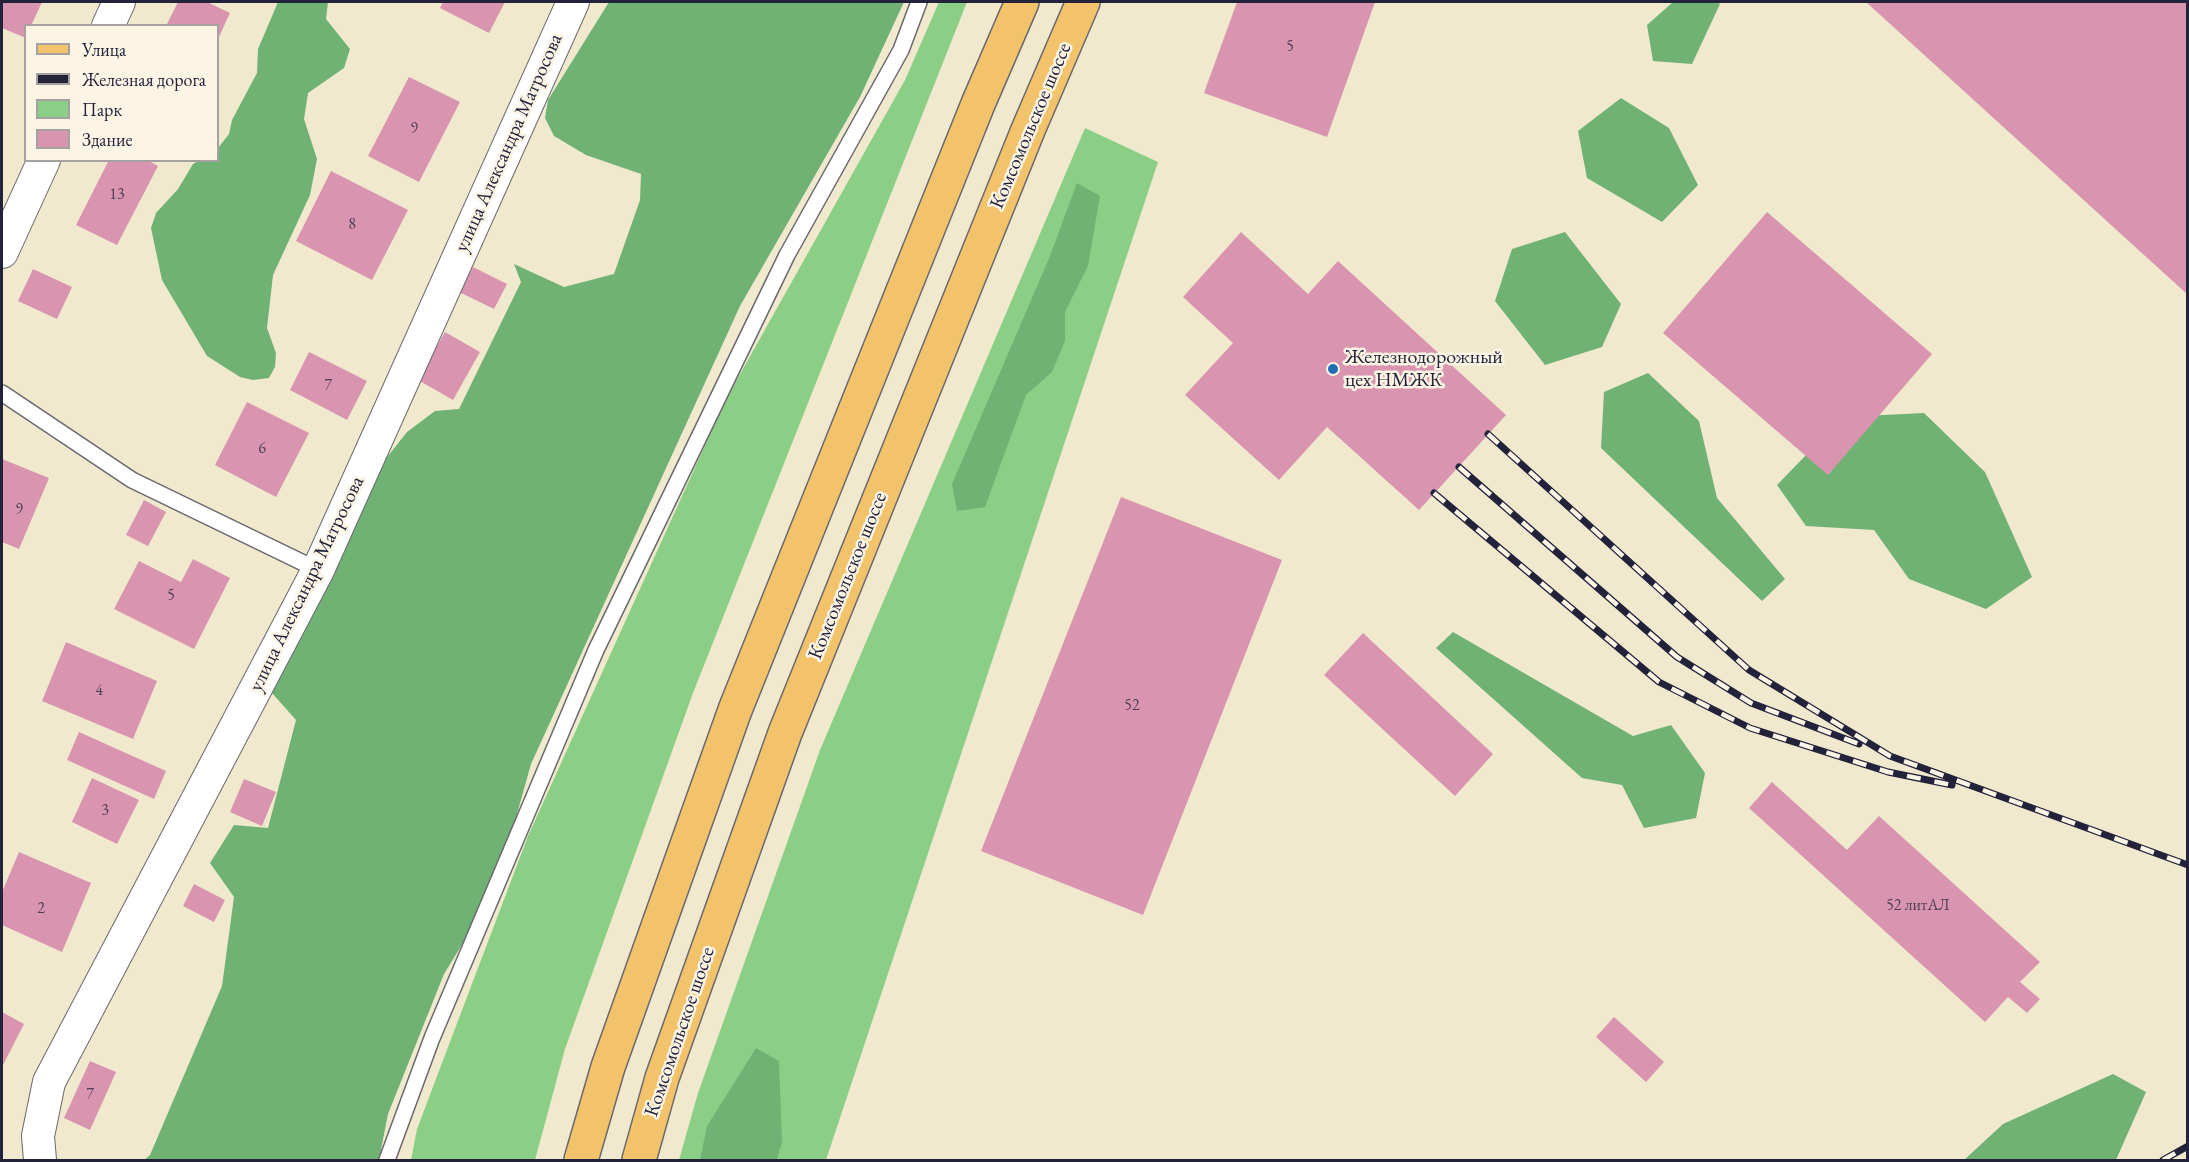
<!DOCTYPE html>
<meta charset="utf-8">
<style>
body{margin:0}
#map{position:relative;width:2189px;height:1162px;overflow:hidden;background:#f1e9ce;font-family:"EB Garamond",serif}
canvas{display:block}
.frame{position:absolute;inset:0;border:3px solid #22223b;pointer-events:none}
.legend{position:absolute;left:24px;top:24px;width:195px;height:138px;box-sizing:border-box;background:#fcf5e5;border:2px solid #a5a1a1;margin:0;padding:8px 10px;list-style:none;font-size:18px;color:#22223b}
.legend li{display:flex;align-items:center;gap:12px;height:30px}
.legend b{width:30px;border:2px solid #a5a1a1}
</style>
<div id="map">
<canvas width="2189" height="1162"></canvas>
<div class="frame"></div>
<ul class="legend">
<li><b style="height:8px;background:#f2c36a"></b>Улица</li>
<li><b style="height:8px;background:#22223b"></b>Железная дорога</li>
<li><b style="height:16px;background:#8bcf87"></b>Парк</li>
<li><b style="height:16px;background:#d995af"></b>Здание</li>
</ul>
</div>
<script>
const g = document.querySelector('canvas').getContext('2d');
g.lineJoin = 'round';
function fill(path, color) { g.fillStyle = color; g.fill(path, 'evenodd'); }
const poly = rows => new Path2D(rows.map(r => 'M' + r).join(''));
function strokePath(path, color, width, dash) { g.strokeStyle = color; g.lineWidth = width; g.lineCap = dash ? 'butt' : 'round'; g.setLineDash(dash || []); g.stroke(path); }
function write(font, color, halo, rows, align = 'center') {
  g.font = font + ' "EB Garamond",serif'; g.lineWidth = 5; g.setLineDash([]); g.textBaseline = 'middle'; g.strokeStyle = halo; g.fillStyle = color; for (const [text, x, y, turn = 0] of rows) {
    g.save(); g.translate(x, y); g.rotate((+turn || 0) * Math.PI / 180); g.textAlign = isNaN(turn) ? turn : align; if (halo) g.strokeText(text, 0, 0); g.fillText(text, 0, 0); g.restore();
  }
}
fill(poly([
 [939,2,967,2,693,693,565,1049,535,1160,411,1160,417,1129,528,836,726,399,905,80],
 [1085,128,1158,162,826,1160,679,1160,698,1093,820,750]
]), '#8bcf87');
fill(poly([
 [278,2,328,2,326,19,350,49,344,68,308,93,304,119,317,159,310,195,273,275,267,328,276,353,275,367,269,378,253,380,240,377,207,356,162,280,151,228,156,213,178,189,193,164,198,161,218,160,218,148,229,134,232,120,257,73,258,49],
 [609,2,904,2,860,97,740,306,531,764,496,889,444,974,388,1114,379,1160,144,1160,150,1155,222,986,234,897,210,863,234,825,268,828,296,720,272,693,317,594,352,534,369,480,407,432,435,411,459,409,521,282,514,264,564,287,614,274,640,200,641,174,586,155,554,136,545,118,548,100],
 [1673,2,1717,2,1720,4,1692,64,1653,61,1647,25],
 [1621,98,1669,128,1698,185,1662,222,1587,178,1578,131],
 [1077,183,1100,196,1088,266,1065,312,1065,341,1052,372,1026,395,985,507,957,511,952,484,1050,256],
 [1565,232,1621,304,1602,347,1545,365,1495,301,1512,249],
 [1648,373,1699,421,1717,498,1785,579,1762,601,1601,448,1604,392],
 [1924,413,1985,472,2032,577,1986,609,1909,579,1874,530,1806,526,1777,485,1843,417],
 [1453,632,1633,736,1671,725,1705,773,1696,818,1644,828,1622,785,1582,778,1436,648],
 [756,1048,779,1061,782,1142,777,1160,700,1160,707,1126],
 [2113,1074,2146,1092,2116,1160,1964,1160,2003,1124]
]), '#70b274');
fill(poly([
 [2,2,42,2,31,26,26,26,26,38,2,28],
 [178,2,207,2,230,13,218,39,218,26,166,26],
 [443,2,505,2,489,33,440,8],
 [1237,2,1375,2,1327,137,1204,93],
 [1866,2,2188,2,2188,295],
 [409,77,460,102,419,182,368,156],
 [109,160,147,160,158,166,117,245,76,225],
 [331,171,408,210,372,280,296,241],
 [1767,212,1932,354,1828,475,1663,333],
 [1241,232,1308,294,1338,261,1506,415,1419,510,1327,427,1279,480,1185,395,1233,343,1183,297],
 [473,267,507,284,494,309,459,292],
 [33,269,72,287,57,319,18,301],
 [445,332,480,352,453,400,418,380],
 [309,352,367,381,347,420,290,390],
 [247,402,309,433,276,497,215,465],
 [2,459,49,478,19,549,2,542],
 [1121,497,1282,560,1143,915,981,851],
 [144,500,166,512,148,546,126,535],
 [193,559,230,578,194,649,114,609,139,561,181,582],
 [1363,633,1493,754,1455,796,1324,675],
 [66,642,157,681,133,739,42,701],
 [79,732,166,771,154,799,67,760],
 [92,778,139,800,117,844,72,822],
 [244,779,276,792,262,826,230,812],
 [1772,782,1847,850,1879,816,2040,962,2020,982,2040,999,2027,1013,2008,997,1985,1022,1749,808],
 [19,852,91,883,62,952,2,925,2,892],
 [194,884,225,900,214,922,183,906],
 [2,1012,24,1024,2,1067],
 [1614,1017,1664,1062,1646,1082,1596,1037],
 [90,1061,116,1072,90,1130,64,1118]
]), '#d995af');
const lane = poly([
 [2,393,132,480,318,570],
 [387,1160,432,1038,596,650,787,255,901,50,919,2]
]);
const street = poly([
 [108,26,119,2],
 [2,252,44,160],
 [40,1160,38,1136,49,1082,318,570,573,2]
]);
const primary = poly([
 [581,1160,608,1067,735,710,978,104,1022,2],
 [639,1160,662,1078,785,733,1028,130,1083,2]
]);
strokePath(lane, '#6a686e', 18);
strokePath(street, '#6a686e', 34);
strokePath(primary, '#6a686e', 36);
strokePath(lane, '#fff', 15);
strokePath(street, '#fff', 32);
strokePath(primary, '#f2c36a', 33);
const rail = poly([
 [1488,434,1749,670,1890,756,2188,865],
 [1459,467,1677,657,1751,703,1859,744],
 [1434,493,1659,682,1750,728,1888,772,1952,785],
 [2163,1160,2188,1146]
]);
strokePath(rail, '#22223b', 7);
strokePath(rail, '#fcf5e5', 4.5, [14]);
for (const [x, y, r, color] of [
 [1333,369,6,"#1f6fb2"]
]) { const dot = new Path2D(); dot.arc(x, y, r, 0, 2 * Math.PI); g.fillStyle = color; g.fill(dot); strokePath(dot, '#fcf5e5', 2); }
write('16px', '#503f58', null, [
 ["5",1290,47],
 ["9",414,129],
 ["13",117,195],
 ["8",352,225],
 ["7",328,386],
 ["6",262,449],
 ["9",19,510],
 ["5",171,596],
 ["4",99,691],
 ["52",1132,706],
 ["3",105,811],
 ["52 литАЛ",1918,906],
 ["2",41,909],
 ["7",90,1095]
]);
write('20px', '#22223b', '#fcf5e5', [
 ["Комсомольское шоссе",1031,126,-67],
 ["улица Александра Матросова",509,143,-66],
 ["Комсомольское шоссе",848,576,-68],
 ["улица Александра Матросова",307,584,-64],
 ["Комсомольское шоссе",680,1032,-71]
]);
write('20px', '#22223b', '#fcf5e5', [
 ["Железнодорожный",1345,358],
 ["цех НМЖК",1345,381]
], 'left');
</script>
